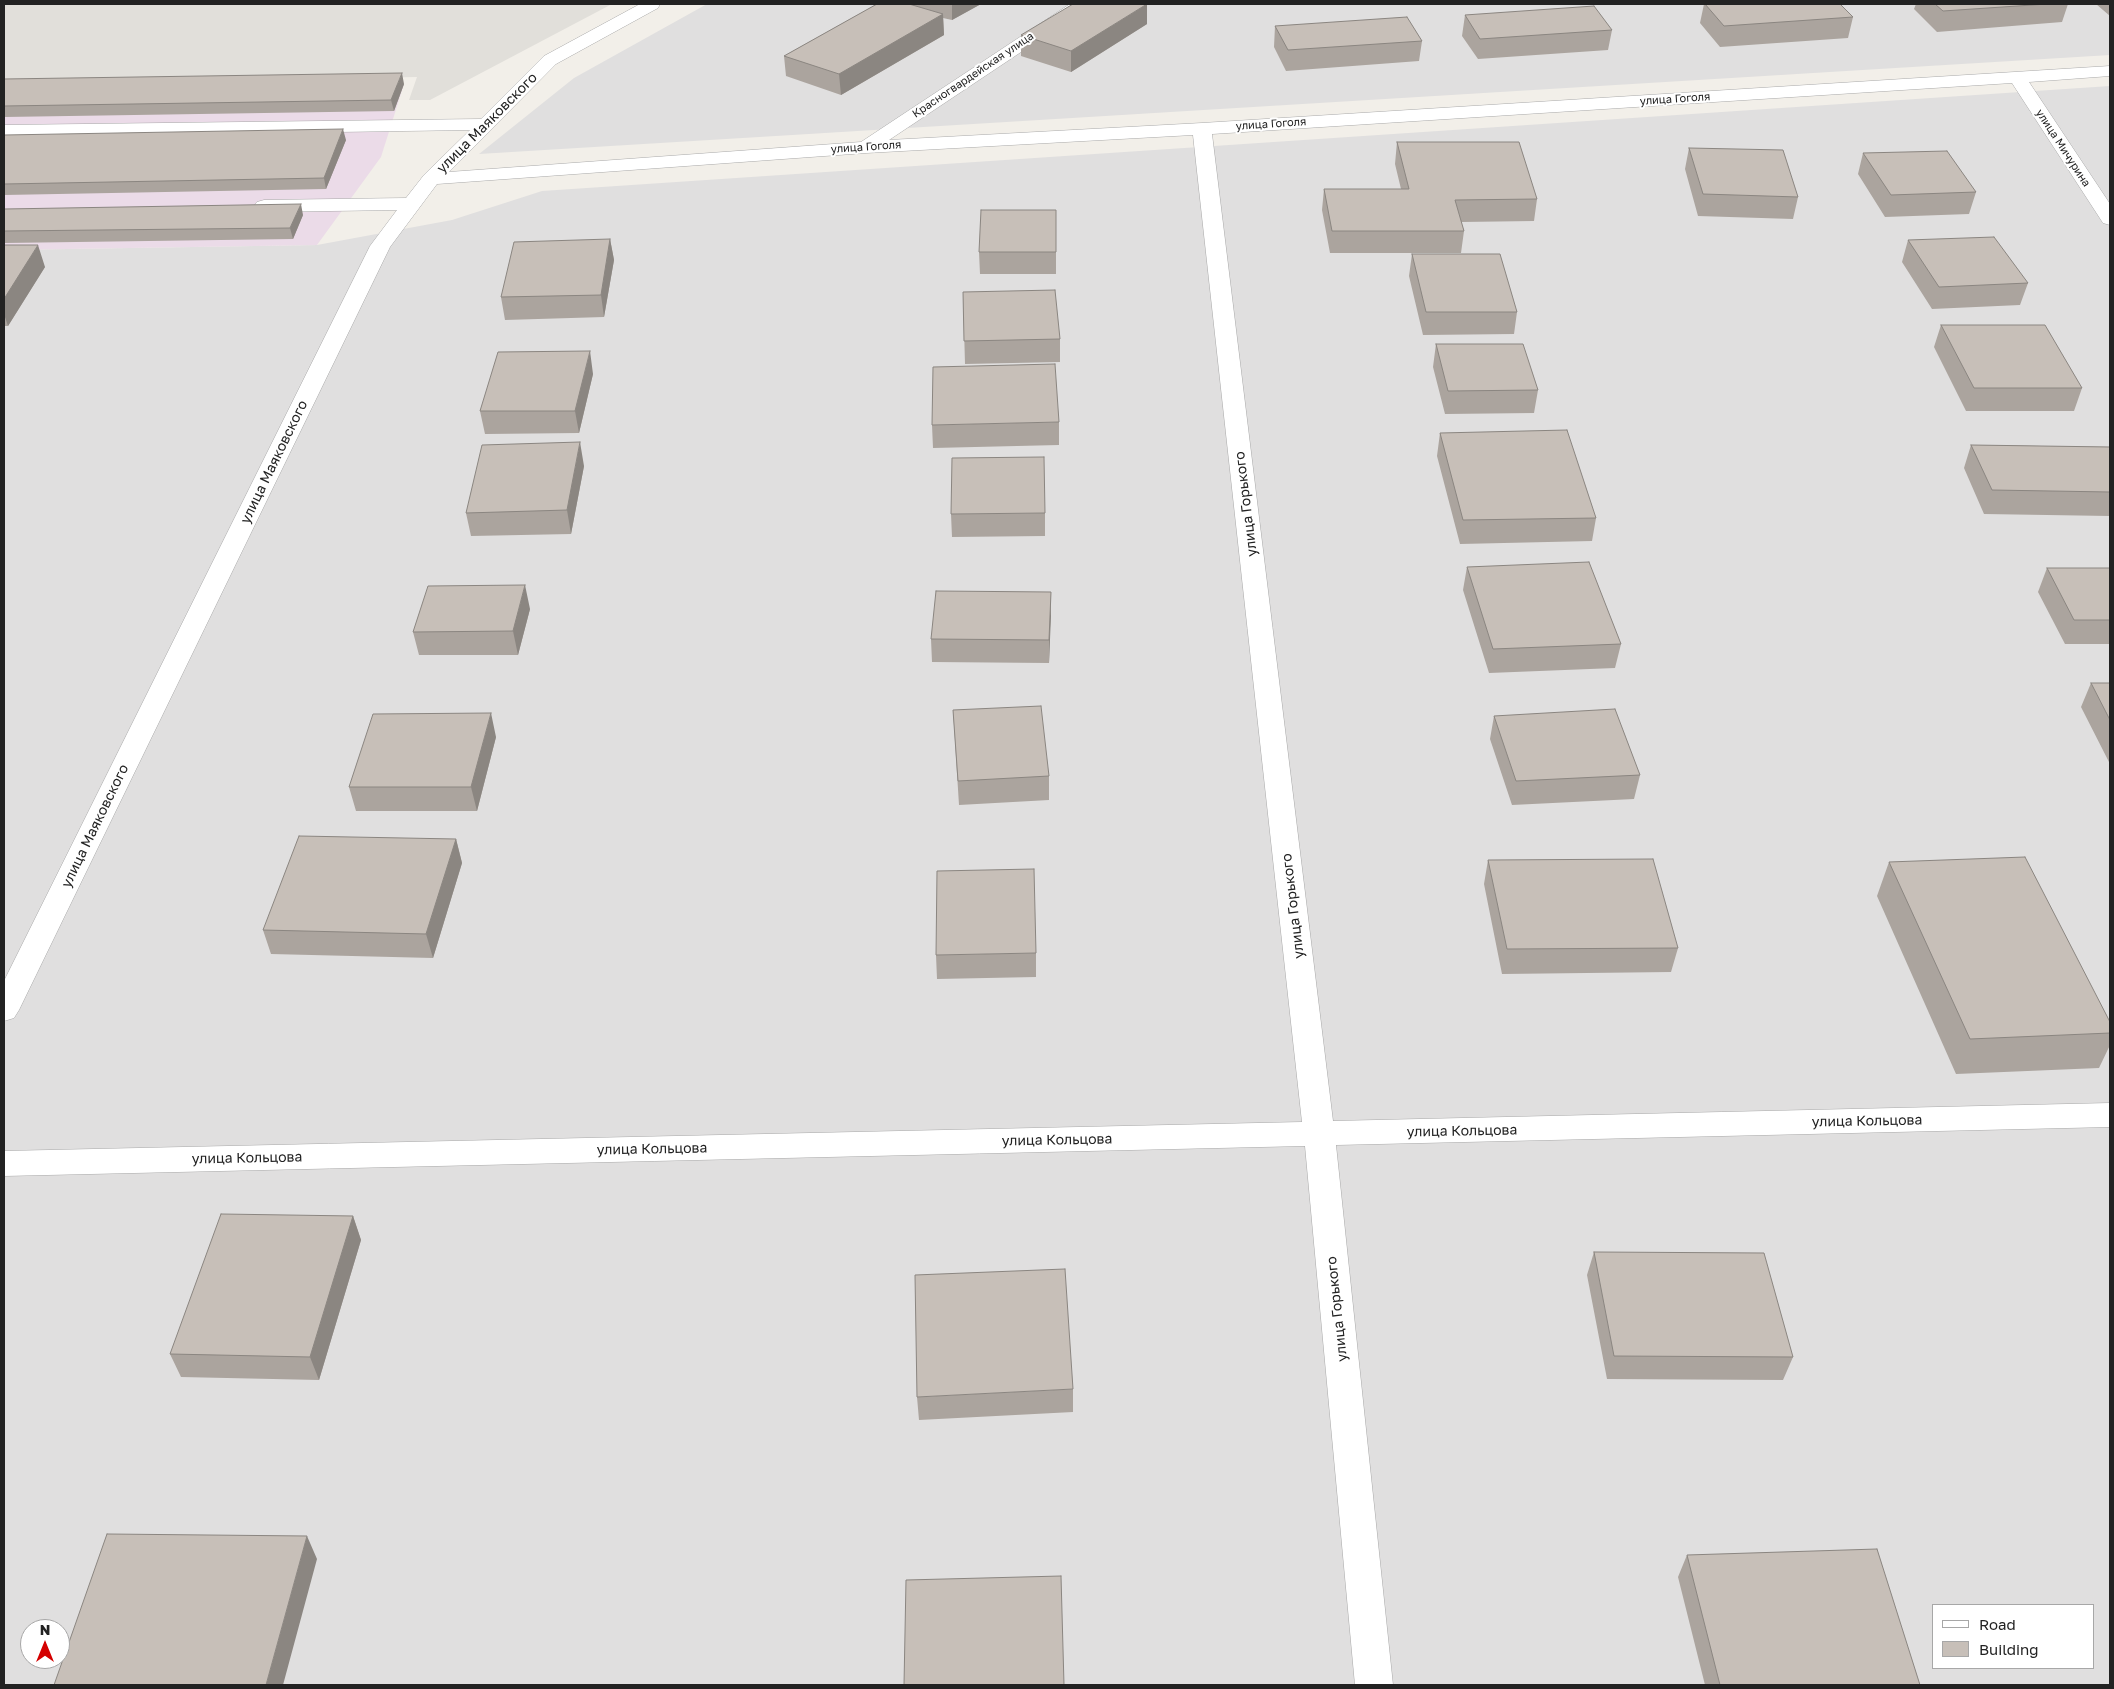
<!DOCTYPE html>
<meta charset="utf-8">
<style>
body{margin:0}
#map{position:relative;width:2114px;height:1689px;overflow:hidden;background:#f2efe9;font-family:"Golos Text",sans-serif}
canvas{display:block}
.frame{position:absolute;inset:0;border:5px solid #222;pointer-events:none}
.legend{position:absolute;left:1932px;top:1604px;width:162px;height:65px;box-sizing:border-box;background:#fff;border:1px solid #a7a7a7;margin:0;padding:6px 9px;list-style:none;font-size:15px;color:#222}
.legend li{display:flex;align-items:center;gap:10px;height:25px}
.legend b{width:25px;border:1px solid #a7a7a7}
.north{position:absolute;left:20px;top:1619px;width:50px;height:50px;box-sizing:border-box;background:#fff;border:1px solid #a7a7a7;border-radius:50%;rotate:0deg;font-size:14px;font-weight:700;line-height:20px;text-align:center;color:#222}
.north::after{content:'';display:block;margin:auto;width:18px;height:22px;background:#d40000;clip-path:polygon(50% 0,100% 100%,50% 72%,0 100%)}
</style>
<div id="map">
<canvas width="2114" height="1689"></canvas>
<div class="frame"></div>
<ul class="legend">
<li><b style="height:6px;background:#fff"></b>Road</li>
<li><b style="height:14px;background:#c7bfb8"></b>Building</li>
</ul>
<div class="north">N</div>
</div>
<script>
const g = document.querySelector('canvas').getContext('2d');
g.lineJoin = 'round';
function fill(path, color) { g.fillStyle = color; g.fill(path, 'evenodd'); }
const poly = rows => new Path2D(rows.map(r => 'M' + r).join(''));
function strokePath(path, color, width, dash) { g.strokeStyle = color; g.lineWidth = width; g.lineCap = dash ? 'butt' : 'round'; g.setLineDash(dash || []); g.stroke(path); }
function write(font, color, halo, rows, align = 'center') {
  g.font = font + ' "Golos Text",sans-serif'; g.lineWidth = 4; g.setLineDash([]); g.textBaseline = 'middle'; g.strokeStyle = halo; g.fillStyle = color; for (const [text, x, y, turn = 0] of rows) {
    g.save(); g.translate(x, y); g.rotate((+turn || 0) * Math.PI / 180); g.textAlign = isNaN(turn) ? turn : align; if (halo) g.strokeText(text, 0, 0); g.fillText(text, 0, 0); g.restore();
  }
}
fill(poly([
 [707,4,2110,4,2110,55,479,154,574,78],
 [2110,86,2110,1685,4,1685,4,250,317,245,452,220,542,191],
 [1933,1605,2093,1605,2093,1668,1933,1668],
 [30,1629,60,1629,60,1659,30,1659]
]), '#e0dfdf');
fill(poly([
 [404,84,381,157,317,245,4,250,4,90]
]), '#ebdbe8');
fill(poly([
 [4,4,612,4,430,100,409,100,417,77,4,85]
]), '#e1dfda');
const minor = poly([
 [640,4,660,4,658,8,556,64,449,172,861,142,1070,4,1089,4,1087,8,889,140,1202,123,2110,66,2110,76,2029,82,2110,204,2110,225,2103,223,2012,83,1212,134,1333,1121,2110,1103,2110,1127,1336,1145,1393,1685,1355,1685,1305,1146,4,1176,4,1151,1302,1122,1193,135,866,153,437,184,390,247,19,1010,14,1018,4,1021,4,981,370,246,397,210,264,212,257,210,254,206,257,202,264,200,406,198,424,175,470,130,4,137,4,125,481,119,544,56,640,4]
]);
strokePath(minor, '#a9a9a9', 1);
fill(minor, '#fff');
fill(poly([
 [877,4,981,4,952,20,943,18,944,35,841,95,786,76,784,56],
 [1704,4,1840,4,1853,17,1848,38,1720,47,1700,23],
 [1916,4,2068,4,2062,22,1937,32,1914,9],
 [2096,4,2110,4,2110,16],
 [1465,15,1612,30,1608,50,1478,59,1462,36],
 [1147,24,1071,72,1021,56,1021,35],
 [1275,26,1422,41,1419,61,1286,71,1274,47],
 [4,79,404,84,394,111,4,117],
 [4,135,346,140,326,189,4,195],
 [1397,142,1537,199,1534,221,1461,222,1464,231,1461,253,1330,253,1322,210,1324,189,1401,189,1395,164],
 [1689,148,1798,197,1793,219,1698,216,1685,169],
 [1863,153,1976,192,1969,214,1885,217,1858,174],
 [4,209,303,215,293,239,4,243],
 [1056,210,1056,274,980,274,979,252],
 [610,239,614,260,604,317,505,320,501,297],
 [1908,240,2028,283,2020,305,1932,309,1902,262],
 [4,245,45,267,8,326,4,326],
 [1412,254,1517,312,1514,334,1423,335,1409,276],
 [963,292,1060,339,1060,362,965,364],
 [1941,325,2082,388,2074,411,1966,411,1934,347],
 [1436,344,1538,390,1534,413,1445,414,1433,367],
 [593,374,579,433,485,434,480,411],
 [1059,422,1059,445,933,448,932,425],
 [1440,433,1596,518,1592,541,1460,544,1437,456],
 [1971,445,2110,447,2110,516,1984,514,1964,468],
 [584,466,571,534,471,536,466,513],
 [1045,513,1045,536,952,537,951,514],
 [1467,567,1621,644,1615,668,1489,673,1463,590],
 [2047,568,2110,568,2110,644,2065,644,2038,592],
 [1051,592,1049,663,932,662,931,639],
 [530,609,518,655,419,655,413,632],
 [2091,683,2110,683,2110,764,2081,707],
 [953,710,1049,776,1049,800,959,805],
 [1494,716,1640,775,1634,799,1512,805,1490,739],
 [496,737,477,811,356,811,349,787],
 [456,839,462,863,433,958,271,954,263,930],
 [1488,860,1678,948,1671,972,1502,974,1484,884],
 [1889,862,2110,1022,2110,1045,2099,1068,1956,1074,1877,896],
 [1036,953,1036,977,937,979,936,955],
 [353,1216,361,1240,319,1380,181,1377,170,1354],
 [1594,1252,1793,1357,1783,1380,1607,1379,1587,1275],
 [1073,1389,1073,1412,919,1420,917,1397],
 [1687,1555,1920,1685,1705,1685,1678,1577]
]), '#aba49e');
fill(poly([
 [952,4,981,4,952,20],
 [1147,4,1147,24,1071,72,1071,51],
 [943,14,944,35,841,95,839,74],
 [402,73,404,84,394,111,391,100],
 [343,129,346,140,326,189,324,178],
 [301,204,303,215,293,239,290,228],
 [610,239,614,260,604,317,601,295],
 [38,245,45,267,8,326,4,314,4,299],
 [590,351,593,374,579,433,575,411],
 [580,442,584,466,571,534,567,510],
 [525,585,530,609,518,655,513,631],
 [1051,592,1051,616,1049,663,1049,640],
 [491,713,496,737,477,811,471,787],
 [456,839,462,863,433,958,426,934],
 [353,1216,361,1240,319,1380,310,1357],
 [307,1536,317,1559,283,1685,266,1685]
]), '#8b8681');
const building = poly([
 [877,4,909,4,943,14,839,74,784,56,877,4],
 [1073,4,1147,4,1071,51,1021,35,1073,4],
 [1705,4,1840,4,1853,17,1724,26,1705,4],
 [1935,4,2047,4,1943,11,1935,4],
 [1594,6,1612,30,1480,39,1465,15,1594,6],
 [1407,17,1422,41,1288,50,1275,26,1407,17],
 [402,73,391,100,4,106,4,79,402,73],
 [343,129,324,178,4,184,4,135,343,129],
 [1397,142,1519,142,1537,199,1455,200,1464,231,1332,231,1324,189,1409,189,1397,142],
 [1689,148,1783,150,1798,197,1703,194,1689,148],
 [1947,151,1976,192,1891,195,1863,153,1947,151],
 [301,204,290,228,4,231,4,209,301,204],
 [981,210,1056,210,1056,252,979,252,981,210],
 [1994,237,2028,283,1939,287,1908,240,1994,237],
 [610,239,601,295,501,297,514,242,610,239],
 [4,245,38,245,4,299,4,245],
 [1412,254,1500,254,1517,312,1426,312,1412,254],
 [1055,290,1060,339,964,341,963,292,1055,290],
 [1941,325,2045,325,2082,388,1974,388,1941,325],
 [1436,344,1523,344,1538,390,1448,391,1436,344],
 [590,351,575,411,480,411,498,352,590,351],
 [1055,364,1059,422,932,425,933,367,1055,364],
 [1567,430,1596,518,1463,520,1440,433,1567,430],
 [580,442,567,510,466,513,482,445,580,442],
 [1971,445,2110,447,2110,492,1992,490,1971,445],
 [1044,457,1045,513,951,514,952,458,1044,457],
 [1589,562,1621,644,1493,649,1467,567,1589,562],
 [2047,568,2110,568,2110,620,2074,620,2047,568],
 [525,585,513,631,413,632,428,586,525,585],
 [936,591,1051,592,1049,640,931,639,936,591],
 [2091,683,2110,683,2110,720,2091,683],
 [1041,706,1049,776,958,781,953,710,1041,706],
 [1615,709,1640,775,1516,781,1494,716,1615,709],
 [491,713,471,787,349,787,373,714,491,713],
 [299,836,456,839,426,934,263,930,299,836],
 [2025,857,2110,1022,2110,1033,1970,1039,1889,862,2025,857],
 [1653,859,1678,948,1507,949,1488,860,1653,859],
 [1034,869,1036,953,936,955,937,871,1034,869],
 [221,1214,353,1216,310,1357,170,1354,221,1214],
 [1594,1252,1764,1253,1793,1357,1614,1356,1594,1252],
 [1065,1269,1073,1389,917,1397,915,1275,1065,1269],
 [107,1534,307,1536,266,1685,54,1685,107,1534],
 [1877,1549,1920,1685,1720,1685,1687,1555,1877,1549],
 [1061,1576,1064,1685,904,1685,906,1580,1061,1576]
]);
fill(building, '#c7bfb8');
strokePath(building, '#8b8681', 1);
write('11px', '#222', '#fff', [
 ["Красногвардейская улица",973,75,-34],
 ["улица Гоголя",1675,99,-4],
 ["улица Гоголя",1271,124,-4],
 ["улица Гоголя",866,147,-4],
 ["улица Мичурина",2063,148,57]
]);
write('14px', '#222', '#fff', [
 ["улица Маяковского",487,123,-45],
 ["улица Маяковского",274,462,-64],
 ["улица Горького",1246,504,-97],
 ["улица Маяковского",95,826,-64],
 ["улица Горького",1293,906,-97],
 ["улица Кольцова",1867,1121,-1],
 ["улица Кольцова",1462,1131,-1],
 ["улица Кольцова",1057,1140,-1],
 ["улица Кольцова",652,1149,-1],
 ["улица Кольцова",247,1158,-1],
 ["улица Горького",1337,1309,-96]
]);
</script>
